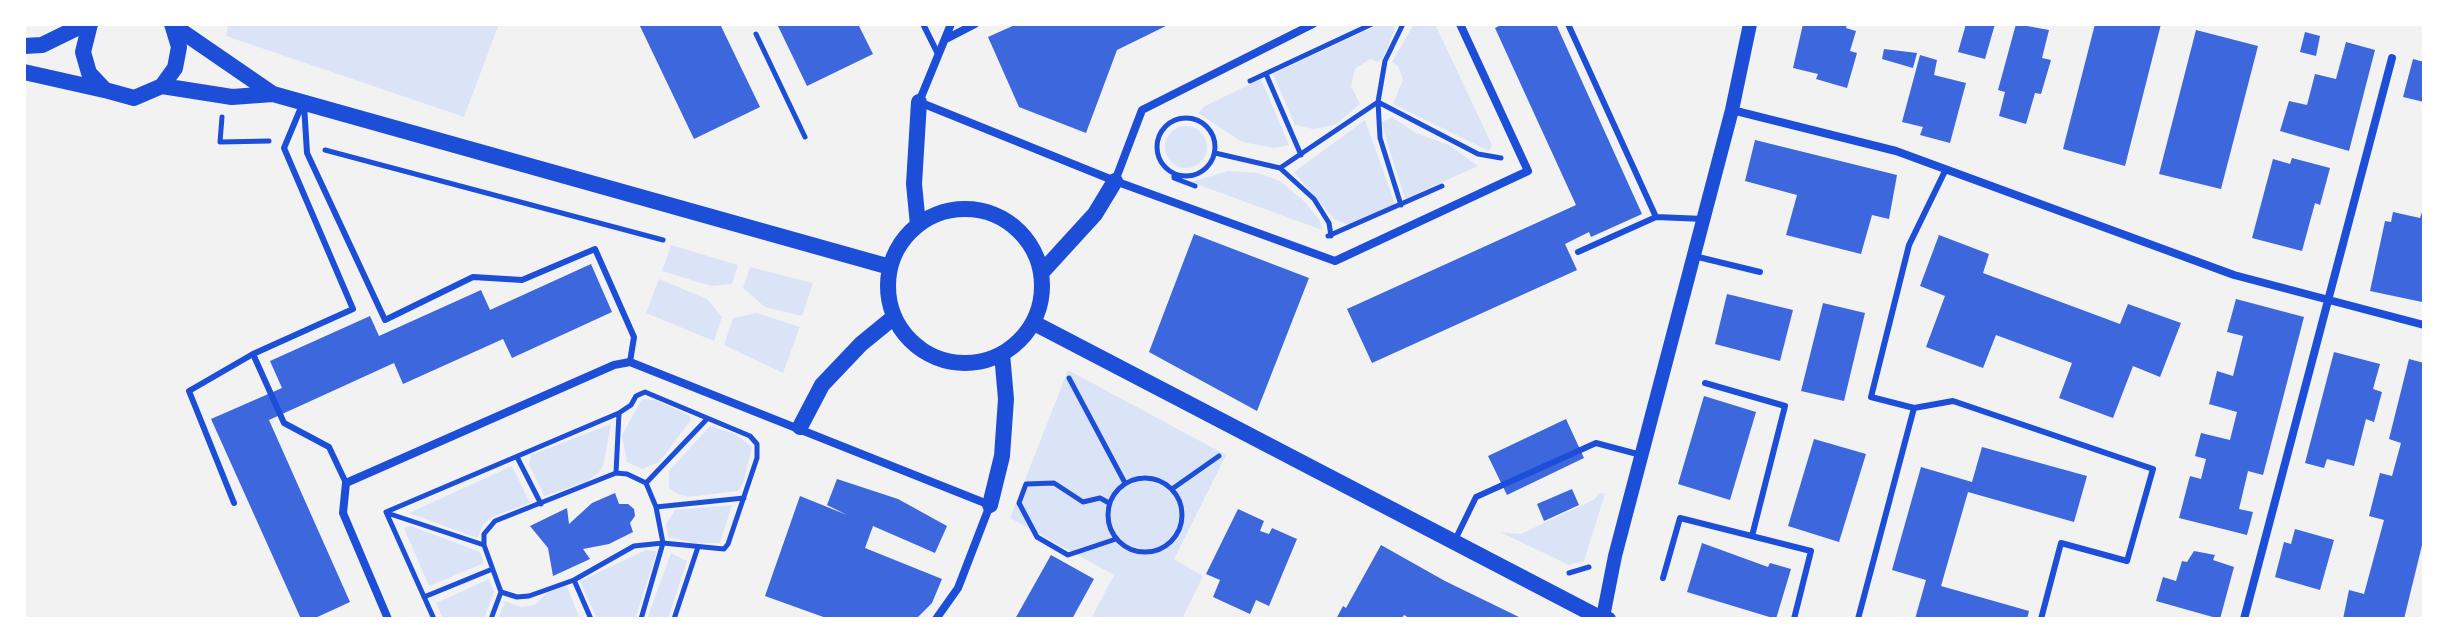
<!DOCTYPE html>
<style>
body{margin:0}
#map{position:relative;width:2448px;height:643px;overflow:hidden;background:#f2f2f2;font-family:"Sofia Sans Condensed",sans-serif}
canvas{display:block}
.frame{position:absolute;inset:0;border:26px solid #fff;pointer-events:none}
</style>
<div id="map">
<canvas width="2448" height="643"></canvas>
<div class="frame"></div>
</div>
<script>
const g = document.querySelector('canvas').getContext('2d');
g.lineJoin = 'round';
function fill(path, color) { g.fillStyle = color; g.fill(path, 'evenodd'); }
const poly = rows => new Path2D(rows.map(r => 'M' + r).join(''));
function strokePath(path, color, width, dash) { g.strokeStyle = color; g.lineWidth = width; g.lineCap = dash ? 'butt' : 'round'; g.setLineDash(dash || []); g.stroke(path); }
fill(poly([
 [228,24,499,24,464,117,226,36],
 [1380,24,1392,24,1395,29,1383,58,1378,62,1370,59,1355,69,1351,86,1360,104,1335,125,1313,129,1295,125,1273,74],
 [1414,24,1435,24,1492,145,1489,151,1393,104,1403,80,1398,66,1392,62],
 [1261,79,1289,145,1274,148,1242,142,1198,113,1205,106],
 [1392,117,1416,133,1449,145,1478,166,1405,199,1383,129,1382,122],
 [1365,120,1395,204,1349,225,1334,219,1294,172],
 '1165 147a21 21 0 1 1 42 0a21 21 0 1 1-42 0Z',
 [1228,171,1258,173,1280,181,1306,203,1320,221,1322,230,1191,182],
 [671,245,738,265,732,284,711,286,662,271],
 [750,267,813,283,802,316,765,307,743,288],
 [659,279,707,299,722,317,714,341,646,313],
 [757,313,800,327,783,373,724,345,733,318],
 [1068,370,1226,455,1174,559,1203,576,1182,619,1091,619,1114,575,1010,518],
 [642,399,656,400,690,416,691,420,659,462,642,469,627,462,622,435],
 [611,424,603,466,598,473,586,482,544,496,529,464,531,455],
 [710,426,735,434,752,447,743,483,738,491,688,497,678,494,669,488,669,471],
 [512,466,530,503,494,516,483,524,477,538,409,513],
 [1599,493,1605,494,1584,561,1569,565,1500,532,1521,534,1595,499],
 [732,505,720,543,694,543,668,537,666,524,675,510],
 [411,526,480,552,484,563,429,586,404,528],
 [646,550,657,551,635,619,597,619,580,581],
 [671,553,687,561,668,619,647,619],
 [489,579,494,592,484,619,443,619,436,603],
 [567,586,579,617,498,619,505,601,521,607,535,605,548,592]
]), '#dbe4f7');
fill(poly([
 [639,24,720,24,760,107,694,139],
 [777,24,858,24,873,54,807,86],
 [1017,24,1170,24,1117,50,1086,133,1019,107,988,37],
 [1503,24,1556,24,1642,214,1591,237,1589,232,1565,244,1577,270,1372,363,1347,309,1576,205,1495,28],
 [1803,24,1847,24,1846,28,1856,31,1850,51,1857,53,1847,88,1816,79,1818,74,1793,68],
 [1966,24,1995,24,1985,59,1958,52],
 [2016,24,2049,30,2042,58,2051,60,2041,94,2035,93,2026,124,1999,116,2005,92,1998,90],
 [2095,24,2161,24,2125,166,2063,149],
 [2196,30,2258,46,2221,189,2159,174],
 [2305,32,2320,36,2316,56,2300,52],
 [2346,42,2375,50,2349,151,2280,131,2289,101,2307,105,2315,74,2336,79],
 [1884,49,1917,53,1913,68,1882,59],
 [1920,55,1937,60,1934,75,1966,83,1950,143,1920,135,1923,127,1902,122],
 [2413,59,2424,62,2424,102,2403,97],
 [1755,140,1897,175,1889,219,1872,215,1861,254,1786,235,1797,195,1745,181],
 [2292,158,2330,168,2320,205,2315,203,2302,251,2252,238,2273,159,2290,164],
 [2424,206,2422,302,2370,291,2385,221,2391,222,2393,212,2420,218],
 [1194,234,1309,278,1257,411,1149,352],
 [1939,235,1989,254,1983,273,2120,324,2128,304,2181,323,2160,377,2133,366,2113,418,2059,398,2072,363,1996,335,1983,368,1926,347,1945,296,1920,286],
 [591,264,612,312,512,358,503,339,403,384,394,363,269,420,350,602,313,619,301,619,211,419,282,388,270,361,370,316,379,336,481,290,490,310],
 [1727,294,1793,310,1780,361,1715,344],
 [2236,299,2304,317,2263,475,2248,471,2239,509,2253,512,2247,535,2179,518,2190,476,2201,479,2206,459,2195,456,2201,433,2230,440,2237,412,2209,404,2217,371,2233,376,2243,336,2227,332],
 [1823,303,1865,313,1844,401,1801,391],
 [2334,352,2380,364,2373,389,2382,392,2374,422,2366,419,2354,466,2327,459,2324,468,2305,463],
 [2409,359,2424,363,2424,537,2404,619,2343,619,2349,590,2364,594,2384,520,2369,516,2380,473,2392,476,2401,443,2389,439],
 [1704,396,1756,412,1730,500,1678,484],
 [1566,419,1584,458,1507,495,1488,456],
 [1814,439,1866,454,1839,542,1788,526],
 [1982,447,2087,476,2074,522,1968,492,1941,586,2029,611,2027,619,1915,619,1926,580,1892,570,1921,467,1972,482],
 [837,479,898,499,947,526,935,553,873,526,865,548,942,579,932,603,916,619,829,619,765,596,800,496,847,515,827,505],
 [1572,489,1579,505,1544,521,1537,504],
 [615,493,619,504,628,504,634,509,635,516,630,523,633,532,609,544,583,549,590,559,553,576,548,548,530,526,567,508,569,524,592,503],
 [1238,509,1264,521,1260,531,1269,534,1272,528,1297,539,1269,606,1256,600,1250,614,1213,597,1220,580,1206,574],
 [2295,529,2334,540,2320,590,2275,577,2284,542,2291,544],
 [1702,543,1768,567,1770,563,1791,569,1776,619,1687,592],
 [1381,545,1445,581,1523,619,1411,619,1404,615,1401,619,1336,619,1343,606,1346,608],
 [2194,551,2215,555,2213,560,2234,567,2220,619,2156,601,2163,577,2176,581,2182,561,2187,562],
 [1051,555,1094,579,1072,619,1015,619]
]), '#3d67dc');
strokePath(poly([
 [756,34,805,137],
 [1266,74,1301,155],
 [1250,81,1372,24],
 [222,117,220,142,269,141],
 '1157 147a29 29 0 1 1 58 0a29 29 0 1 1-58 0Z',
 [325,150,663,240],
 [1215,153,1280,168,1378,102,1478,154,1501,158],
 [1280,168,1314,199,1329,223,1331,236],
 [1174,174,1174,178,1195,186],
 [1401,205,1380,138,1378,102,1385,61,1403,24],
 [1328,236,1442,186],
 [1069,378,1125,483],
 [517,457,541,504],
 [616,473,627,474,646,483,656,507,663,543,634,546,574,580,529,596,517,597,501,592,484,545,484,534,495,521,616,473],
 [616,473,619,413],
 '1108 515a37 37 0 1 1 74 0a37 37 0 1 1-74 0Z',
 [646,483,707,419],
 [1172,489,1219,456],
 [1109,503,1100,498,1083,502,1054,483,1026,484,1019,503,1037,537,1068,555,1116,539],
 [656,507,744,498],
 [386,512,619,413,631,405,636,396,645,392,750,436,757,444,757,458,728,544,724,549,663,543,641,619],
 [386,512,434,619],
 [387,513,484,545],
 [1569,573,1589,567],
 [574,580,591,619],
 [424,597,490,570],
 [491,619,501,592],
 [674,619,698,547]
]), '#1d4ed8', 5);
strokePath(poly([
 [923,24,938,54],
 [1568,24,1656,217],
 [304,105,307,153,385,320,473,277,522,280,595,249,634,337,630,362],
 [1946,169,1909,245,1871,397,1914,408,1953,401,2153,469,2127,561,2061,543,2041,619],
 [1578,252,1656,217,1704,219],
 [1694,256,1760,272],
 [253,354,284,423,329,447,346,483],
 [1705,383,1785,406,1752,536],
 [234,503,189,391,253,354,353,309,284,148,302,105],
 [1454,542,1476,497,1596,443,1641,455],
 [1663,578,1680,518,1811,551,1794,619],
 [1858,619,1914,408]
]), '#1d4ed8', 6);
strokePath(poly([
 [951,24,919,102,1115,181,1335,261,1528,171,1460,24],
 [946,39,975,24],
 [1732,110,1896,151,2234,275,2424,325],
 [1115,181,1142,110,1313,24],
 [388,619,343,513,346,483,614,365,630,362,990,505,958,588,936,619],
 [2244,619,2392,58]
]), '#1d4ed8', 8);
strokePath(poly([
 [1609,619,1603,617,1615,556,1732,110,1750,24]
]), '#1d4ed8', 14);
strokePath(poly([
 [90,24,83,52,89,73,105,90,134,98,162,86,175,68,179,47,172,24],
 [174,26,273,94],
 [24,46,42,45,85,24],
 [24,72,104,90],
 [162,86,232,97,273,94,890,267],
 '888 286a77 77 0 1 1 154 0a77 77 0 1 1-154 0Z',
 [918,225,914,184,919,102],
 [1042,272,1095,214,1115,181],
 [1034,323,1602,619],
 [800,427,822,385,861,344,894,317],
 [990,505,1002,456,1006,399,1002,354]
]), '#1d4ed8', 16);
</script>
